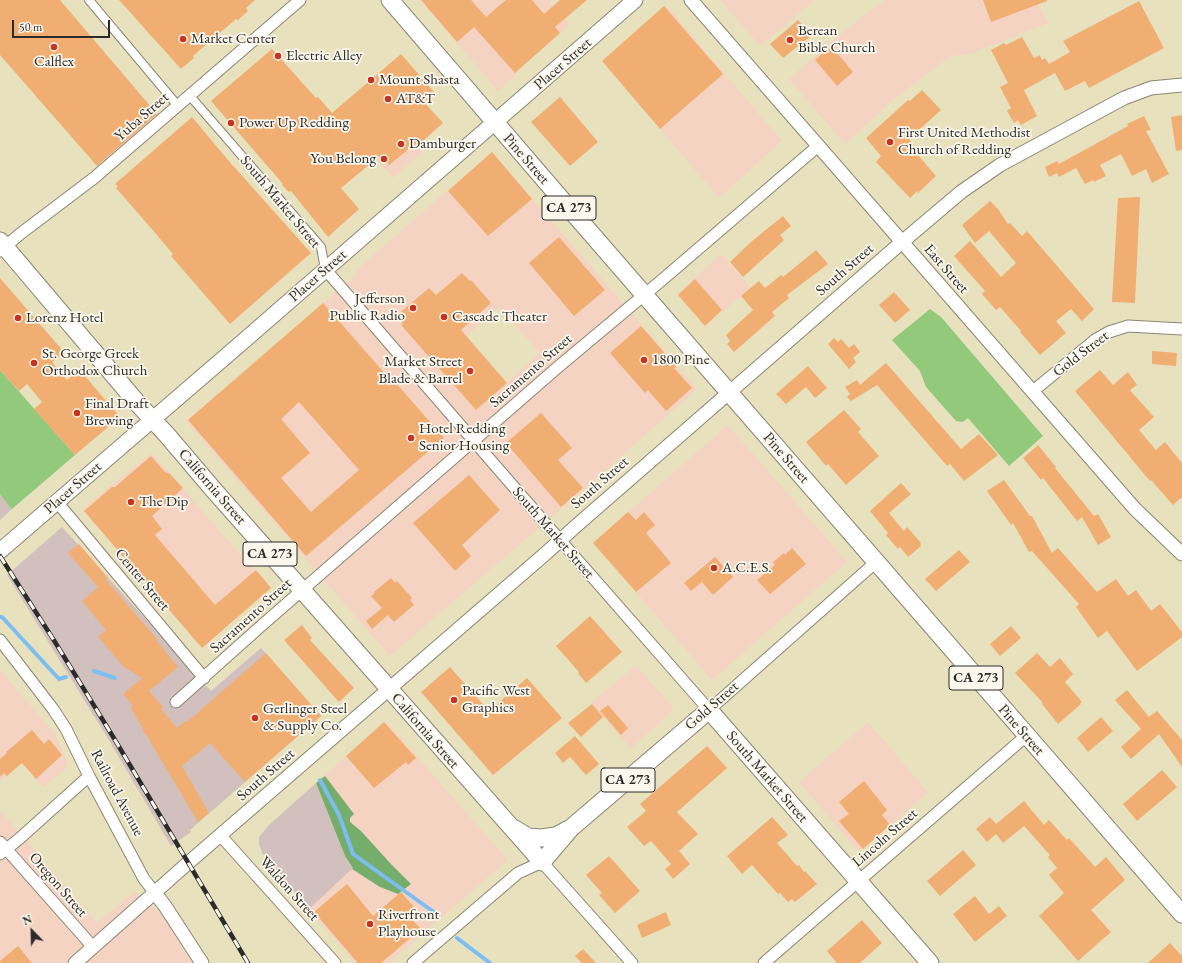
<!DOCTYPE html>
<style>
body{margin:0}
#map{position:relative;width:1182px;height:963px;overflow:hidden;background:#e8e1be;font-family:"EB Garamond",serif}
canvas{display:block}
.north{position:absolute;left:12px;top:911px;width:40px;height:40px;-webkit-text-stroke:3px #fbf7ec;paint-order:stroke;rotate:337deg;font-size:11px;font-weight:700;line-height:16px;text-align:center;color:#2b2b2b}
.north::after{content:'';display:block;margin:auto;width:14px;height:18px;background:#2b2b2b;clip-path:polygon(50% 0,100% 100%,50% 72%,0 100%)}
.scale{position:absolute;left:12px;top:20px;width:98px;height:18px;box-sizing:border-box;border:2px solid #2b2b2b;border-top:0;padding-left:5px;font-size:12px;line-height:14px;white-space:nowrap;color:#2b2b2b;-webkit-text-stroke:3px #fbf7ec;paint-order:stroke}
</style>
<div id="map">
<canvas width="1182" height="963"></canvas>
<div class="north">N</div>
<div class="scale">50 m</div>
</div>
<script>
const g = document.querySelector('canvas').getContext('2d');
g.lineJoin = 'round';
function fill(path, color) { g.fillStyle = color; g.fill(path, 'evenodd'); }
const poly = rows => new Path2D(rows.map(r => 'M' + r).join(''));
function strokePath(path, color, width, dash) { g.strokeStyle = color; g.lineWidth = width; g.lineCap = dash ? 'butt' : 'round'; g.setLineDash(dash || []); g.stroke(path); }
function write(font, color, halo, rows, align = 'center') {
  g.font = font + ' "EB Garamond",serif'; g.lineWidth = 3.5; g.setLineDash([]); g.textBaseline = 'middle'; g.strokeStyle = halo; g.fillStyle = color; for (const [text, x, y, turn = 0] of rows) {
    g.save(); g.translate(x, y); g.rotate((+turn || 0) * Math.PI / 180); g.textAlign = isNaN(turn) ? turn : align; if (halo) g.strokeText(text, 0, 0); g.fillText(text, 0, 0); g.restore();
  }
}
fill(poly([
 [420,0,553,0,550,3,570,24,515,73,515,76,498,91],
 [720,0,815,0,760,46],
 [885,0,1035,0,1048,23,970,54,951,56,894,99,845,144,789,79,845,30],
 [666,5,782,141,719,198,602,61],
 [400,126,423,152,393,178,376,159],
 [492,152,697,389,590,484,390,656,186,421,357,274,355,271],
 [499,307,540,353,476,410,435,363],
 [721,254,751,288,705,326,677,294],
 [728,425,847,562,712,680,593,543],
 [150,454,154,455,254,571,256,570,271,588,202,648,82,509],
 [636,665,674,709,631,749,591,703],
 [0,670,55,734,68,763,65,770,43,787,22,763,0,782],
 [386,721,507,859,506,862,389,963,355,963,309,909,353,868,316,783],
 [868,722,928,792,863,849,857,850,799,782],
 [0,810,97,923,136,890,164,917,191,963,0,963]
]), '#f5d3c2');
fill(poly([
 [0,494,9,506,12,509,0,520],
 [62,527,211,691,261,648,321,716,190,830,191,832,171,846,110,742,7,575],
 [316,783,345,856,353,868,309,909,262,853,259,843,259,837,269,825]
]), '#d1c0bd');
fill(poly([
 [930,309,941,317,1043,436,1009,466,968,418,963,422,956,421,926,387,920,371,892,340],
 [0,370,75,455,12,509,9,506,0,494]
]), '#92c97b');
fill(poly([
 [325,776,354,814,350,818,350,822,361,831,390,863,411,884,398,894,380,887,352,869,353,868,345,856,316,783]
]), '#75ad6b');
strokePath(poly([
 [0,617,2,617,59,679,66,677],
 [94,671,115,678],
 [320,780,339,815,353,854,438,915],
 [457,938,490,963]
]), '#7dbef2', 4);
fill(poly([
 [0,0,60,0,157,114,97,166,0,55],
 [119,0,255,0,246,8,248,11,238,20,236,19,201,49,193,56,194,58,181,69],
 [421,0,471,0,486,17,506,0,532,0,544,14,560,0,587,0,555,27,560,33,515,73,474,27,457,42],
 [983,0,1047,0,1047,1,991,22],
 [1139,1,1164,48,1089,88,1085,81,1065,91,1055,73,1024,90,1037,116,1021,125,1018,120,1014,123,1007,111,1011,108,1000,87,1008,83,991,50,1004,43,1006,45,1022,37,1034,58,1040,55,1042,60,1045,58,1049,64,1070,52,1063,41],
 [664,6,723,74,660,129,602,61],
 [798,20,811,36,783,58,770,44],
 [831,46,853,72,837,86,815,60],
 [272,49,316,98,318,97,332,113,401,54,435,93,424,102,443,123,417,146,415,144,389,165,381,155,341,188,359,209,328,237,291,191,289,192,282,185,283,184,211,101],
 [922,90,941,110,909,139,914,145,911,147,936,176,918,193,917,191,910,198,876,162,881,156,866,138,908,100,910,101],
 [560,97,598,142,570,166,531,122],
 [1182,115,1182,150,1176,151,1171,117],
 [1144,116,1151,130,1146,131,1169,174,1152,183,1146,169,1132,176,1121,154,1100,165,1106,176,1094,182,1093,180,1085,184,1076,168,1059,177,1057,173,1049,177,1045,167,1057,161,1059,164,1128,126,1127,124],
 [192,117,228,160,311,253,230,324,171,256,173,254,150,227,116,188,118,186,115,184],
 [492,152,532,199,488,236,448,191],
 [1140,197,1135,303,1112,302,1118,198],
 [990,201,998,209,1008,224,1010,223,1022,236,1027,231,1094,309,1082,321,1071,309,1056,321,1066,333,1040,355,1020,332,1021,331,1000,307,996,310,982,294,985,291,954,256,970,241,1001,277,1016,263,989,231,975,243,962,225],
 [783,216,791,226,780,235,784,240,743,277,730,262,752,241],
 [559,237,605,290,574,316,529,263],
 [816,250,828,264,787,295,789,298,772,312,775,316,734,352,727,344,730,341,726,335,753,310,741,296,759,281,765,288,781,275,783,277],
 [462,273,470,281,471,280,491,303,461,330,507,383,476,410,401,325,403,324,396,316,429,288,436,295],
 [0,278,64,352,52,362,67,380,79,369,120,417,75,455,34,409,42,402,27,384,19,391,0,370],
 [695,279,722,310,705,326,678,295],
 [894,292,910,310,895,323,879,305],
 [323,303,395,385,396,383,444,438,306,556,188,420],
 [299,402,359,470,311,512,281,478,310,453,281,419],
 [641,326,676,366,674,368,692,388,666,411,648,390,645,393,610,353],
 [834,338,838,342,841,339,849,348,854,344,860,352,853,358,856,362,849,369,828,344],
 [1152,351,1177,353,1176,366,1152,364],
 [886,363,961,449,979,434,998,455,964,481,950,464,947,466,877,385,851,401,847,397,850,394,845,387,857,380,860,385],
 [808,366,827,388,815,398,806,387,786,404,776,394],
 [1100,370,1113,385,1128,372,1137,385,1130,390,1154,417,1139,430,1156,450,1165,442,1182,463,1182,497,1173,505,1151,480,1150,481,1075,391],
 [844,410,861,429,858,432,879,456,846,485,828,464,826,466,806,442],
 [541,413,572,448,558,460,583,488,561,507,506,443],
 [1038,445,1056,467,1055,468,1094,516,1098,514,1111,537,1098,545,1082,517,1077,521,1043,478,1041,480,1023,458],
 [151,456,165,472,170,474,183,488,152,516,162,529,155,535,215,605,256,570,271,588,202,648,84,511,112,487,115,487],
 [469,475,500,510,462,545,471,556,455,571,413,523],
 [1004,480,1030,516,1032,516,1052,553,1058,548,1097,592,1116,579,1128,596,1136,590,1151,611,1160,604,1182,632,1182,637,1137,671,1107,631,1098,638,1076,607,1079,604,1032,551,1029,552,1013,523,1011,525,987,491],
 [901,483,911,494,889,513,904,531,907,527,921,543,920,544,921,546,908,557,900,547,898,549,886,535,888,533,870,511],
 [628,512,636,520,644,512,655,525,646,533,671,563,636,592,593,543],
 [79,544,108,578,106,580,157,639,156,640,178,667,149,691,163,707,161,709,177,728,185,721,187,722,266,653,321,716,245,782,210,743,182,766,209,813,198,822,147,736,143,732,144,731,131,708,133,706,123,694,142,678,124,667,98,637,106,630,82,601,98,587,68,553],
 [792,548,806,564,770,594,757,580,775,565,773,562,784,553,785,555],
 [959,550,970,562,936,591,925,579],
 [715,557,733,577,713,595,702,582,691,591,684,583],
 [391,578,395,583,397,581,412,598,410,600,414,605,394,622,388,615,372,629,366,621,382,608,371,596,375,593,374,592],
 [590,616,622,652,586,683,578,673,579,672,556,646],
 [302,625,312,638,310,640,354,688,339,702,284,640],
 [1011,626,1021,638,1000,656,990,644],
 [1037,653,1050,667,1060,658,1073,674,1065,682,1082,702,1080,703,1081,704,1058,724,1042,704,1043,703,1015,673],
 [450,667,489,711,527,678,562,718,493,775,421,692],
 [1127,690,1149,717,1157,711,1182,740,1182,767,1159,734,1131,759,1121,747,1141,729,1115,700],
 [592,704,603,717,581,737,568,723],
 [608,705,628,728,621,735,600,711],
 [1101,717,1113,731,1088,752,1077,738],
 [384,722,416,758,408,765,406,762,374,788,346,756],
 [32,730,44,744,49,739,62,755,36,779,22,763,7,776,4,773,0,777,0,759,7,753,6,752],
 [575,736,599,764,586,775,570,757,563,763,555,753],
 [707,746,727,768,677,812,698,834,679,851,690,864,673,879,665,869,671,864,651,841,644,846,627,827,646,811,640,804],
 [1162,770,1177,787,1137,821,1123,804],
 [864,781,887,810,882,815,890,825,863,849,839,821,849,814,839,802],
 [1024,801,1044,825,1049,820,1067,840,1069,838,1095,867,1106,857,1125,880,1091,910,1111,932,1078,961,1039,916,1064,893,1049,875,1057,868,1048,857,1050,855,1024,826,1003,843,996,834,987,842,976,829,990,817,996,824],
 [772,817,788,835,777,843,797,866,799,865,804,872,805,871,817,884,795,902,792,899,788,902,780,893,778,894,752,865,742,874,727,856],
 [963,850,976,865,940,896,927,881],
 [609,856,640,891,615,913,599,895,602,893,586,875],
 [347,884,373,916,401,892,419,913,411,919,421,929,381,963,358,963,314,912],
 [975,896,989,914,999,906,1007,916,975,942,953,914],
 [666,912,671,925,642,938,637,925],
 [862,920,882,943,860,963,837,963,827,951],
 [1170,943,1182,956,1182,963,1148,963],
 [18,946,32,963,0,963,0,961],
 [583,949,596,963,582,963,575,956]
]), '#f1ae72');
const pedestrian = poly([
 [89,0,178,106],
 [190,96,321,247,325,269]
]);
const minor = poly([
 [0,251,20,234,94,178,300,0],
 [325,269,552,531,709,710,876,562],
 [1032,392,1095,340,1109,332,1128,326,1182,329],
 [57,502,204,678],
 [0,640,53,709,66,729,89,776,144,879,155,893],
 [176,702,261,626,558,367,662,280,818,146],
 [220,835,335,963],
 [0,842,93,947],
 [0,854,19,839,89,776],
 [413,963,518,873,542,862,632,963],
 [764,963,1026,736]
]);
const tertiary = poly([
 [691,0,1135,509,1182,554],
 [155,893,165,906,202,963],
 [75,963,188,863,545,554,576,526,902,242,961,192,1000,165,1124,98,1151,88,1182,85]
]);
const secondary = poly([
 [0,551,239,345,635,0]
]);
const primary = poly([
 [390,0,562,200,1182,914],
 [0,241,139,405,167,435,212,488,542,862,571,828],
 [515,829,528,837,541,838,556,836,571,828,709,710,930,963]
]);
strokePath(pedestrian, '#8a8674', 10);
strokePath(minor, '#8a8674', 13);
strokePath(tertiary, '#8a8674', 15);
strokePath(secondary, '#8a8674', 17);
strokePath(primary, '#8a8674', 19);
strokePath(pedestrian, '#fff', 8);
strokePath(minor, '#fff', 11);
strokePath(tertiary, '#fff', 13);
strokePath(secondary, '#fff', 15);
strokePath(primary, '#fff', 17);
const rail = poly([
 [0,556,55,642,112,735,248,963]
]);
strokePath(rail, '#2b2b2b', 4.5);
strokePath(rail, '#fbf7ec', 3, [9]);
for (const [x, y, r, color] of [
 [183,39,4,"#c8321e"],
 [790,40,4,"#c8321e"],
 [54,47,4,"#c8321e"],
 [278,56,4,"#c8321e"],
 [371,80,4,"#c8321e"],
 [388,99,4,"#c8321e"],
 [231,123,4,"#c8321e"],
 [890,142,4,"#c8321e"],
 [401,144,4,"#c8321e"],
 [384,159,4,"#c8321e"],
 [413,308,4,"#c8321e"],
 [444,317,4,"#c8321e"],
 [18,318,4,"#c8321e"],
 [644,360,4,"#c8321e"],
 [34,363,4,"#c8321e"],
 [470,371,4,"#c8321e"],
 [77,413,4,"#c8321e"],
 [411,438,4,"#c8321e"],
 [131,502,4,"#c8321e"],
 [714,568,4,"#c8321e"],
 [454,700,4,"#c8321e"],
 [255,718,4,"#c8321e"],
 [370,924,4,"#c8321e"]
]) { const dot = new Path2D(); dot.arc(x, y, r, 0, 2 * Math.PI); g.fillStyle = color; g.fill(dot); strokePath(dot, '#fbf7ec', 1.5); }
for (const [x, y, w] of [
 [569,208,54],
 [270,554,54],
 [976,678,54],
 [628,780,54]
]) { const box = new Path2D(); box.roundRect(x - w / 2, y - 12, w, 24, 3); g.fillStyle = '#fbf7ec'; g.fill(box); strokePath(box, '#2b2b2b', 1); }
write('bold 14px', '#2b2b2b', null, [
 ["CA 273",569,208],
 ["CA 273",270,554],
 ["CA 273",976,678],
 ["CA 273",628,780]
]);
write('15px', '#2b2b2b', '#fbf7ec', [
 ["Berean",798,31],
 ["Bible Church",798,48],
 ["Market Center",191,39],
 ["Electric Alley",286,56],
 ["Calflex",54,62,"center"],
 ["Mount Shasta",379,80],
 ["AT&T",396,99],
 ["Power Up Redding",239,123],
 ["First United Methodist",898,133],
 ["Church of Redding",898,150],
 ["Damburger",409,144],
 ["You Belong",376,159,"right"],
 ["Jefferson",405,299,"right"],
 ["Public Radio",405,316,"right"],
 ["Cascade Theater",452,317],
 ["Lorenz Hotel",26,318],
 ["St. George Greek",42,354],
 ["Orthodox Church",42,371],
 ["1800 Pine",652,360],
 ["Market Street",462,362,"right"],
 ["Blade & Barrel",462,379,"right"],
 ["Final Draft",85,404],
 ["Brewing",85,421],
 ["Hotel Redding",419,429],
 ["Senior Housing",419,446],
 ["The Dip",139,502],
 ["A.C.E.S.",722,568],
 ["Pacific West",462,691],
 ["Graphics",462,708],
 ["Gerlinger Steel",263,709],
 ["& Supply Co.",263,726],
 ["Riverfront",378,915],
 ["Playhouse",378,932]
], 'left');
write('15px', '#2b2b2b', '#fbf7ec', [
 ["Placer Street",563,64,-41],
 ["Yuba Street",142,117,-41],
 ["Pine Street",526,159,49],
 ["South Market Street",280,202,50],
 ["East Street",946,269,49],
 ["South Street",845,270,-41],
 ["Placer Street",318,276,-41],
 ["Gold Street",1081,354,-37],
 ["Sacramento Street",531,371,-41],
 ["Pine Street",786,458,49],
 ["South Street",600,483,-41],
 ["California Street",212,487,49],
 ["Placer Street",73,488,-41],
 ["South Market Street",553,533,49],
 ["Center Street",142,580,50],
 ["Sacramento Street",251,616,-42],
 ["Gold Street",712,706,-41],
 ["Pine Street",1021,730,49],
 ["California Street",425,731,49],
 ["South Street",266,775,-41],
 ["South Market Street",767,777,49],
 ["Railroad Avenue",117,793,62],
 ["Lincoln Street",885,838,-41],
 ["Oregon Street",58,885,49],
 ["Waldon Street",289,889,48]
]);
</script>
